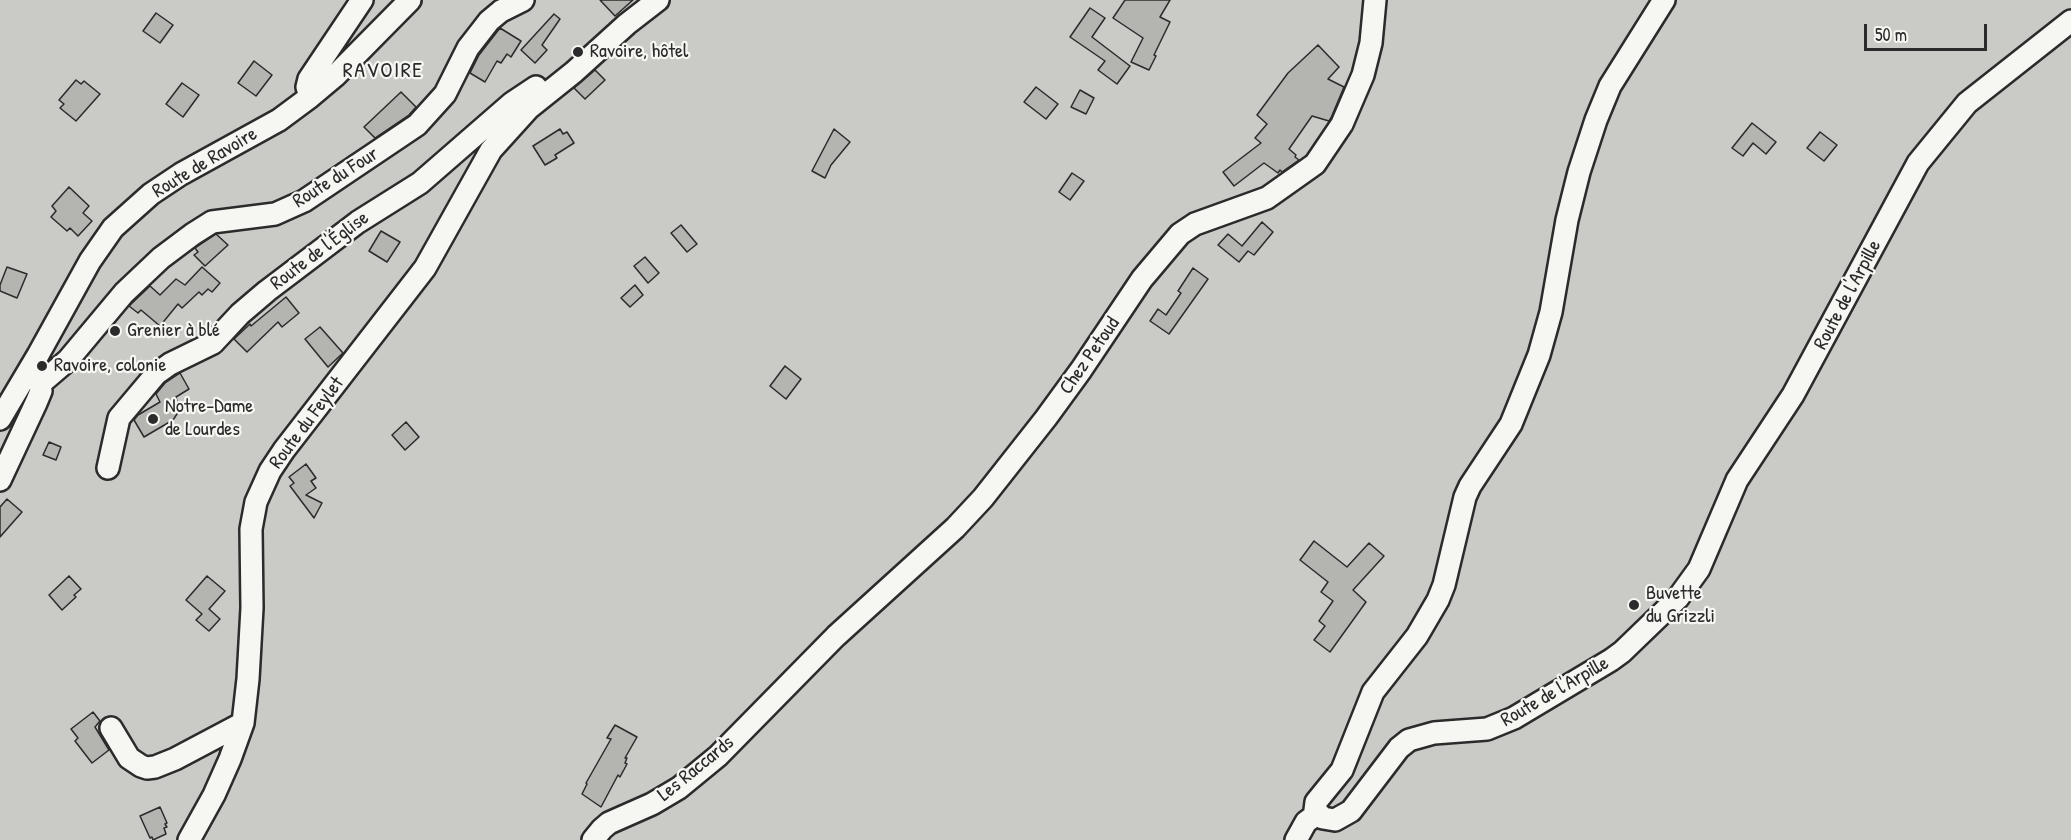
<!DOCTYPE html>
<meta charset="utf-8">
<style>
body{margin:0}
#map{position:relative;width:2071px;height:840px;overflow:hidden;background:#eaeae6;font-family:"Patrick Hand",sans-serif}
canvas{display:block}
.scale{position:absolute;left:1864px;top:24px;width:123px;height:27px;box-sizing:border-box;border:3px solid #2b2b2b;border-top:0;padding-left:8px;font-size:18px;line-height:21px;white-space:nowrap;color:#2b2b2b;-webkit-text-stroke:4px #f6f6f2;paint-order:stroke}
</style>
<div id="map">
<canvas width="2071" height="840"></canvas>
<div class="scale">50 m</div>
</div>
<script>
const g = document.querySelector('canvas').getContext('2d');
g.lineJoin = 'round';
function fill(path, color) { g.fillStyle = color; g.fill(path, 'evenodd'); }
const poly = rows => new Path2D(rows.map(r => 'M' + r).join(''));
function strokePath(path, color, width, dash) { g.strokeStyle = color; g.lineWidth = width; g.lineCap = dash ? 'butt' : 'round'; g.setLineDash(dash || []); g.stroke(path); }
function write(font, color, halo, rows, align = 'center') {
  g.font = font + ' "Patrick Hand",sans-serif'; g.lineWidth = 4.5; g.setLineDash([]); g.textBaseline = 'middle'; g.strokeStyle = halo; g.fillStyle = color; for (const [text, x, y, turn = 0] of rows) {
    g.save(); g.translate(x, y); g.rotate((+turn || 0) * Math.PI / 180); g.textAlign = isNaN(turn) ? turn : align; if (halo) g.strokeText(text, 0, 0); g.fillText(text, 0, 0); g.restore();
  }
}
fill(poly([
 [0,0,2071,0,2071,840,0,840]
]), '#cacac7');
const building = poly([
 [600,0,633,0,615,16,600,0],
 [1125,0,1170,0,1160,17,1170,22,1154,55,1156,56,1149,70,1131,62,1143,38,1113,18,1125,0],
 [1090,8,1105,18,1092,37,1130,66,1117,84,1098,70,1105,61,1070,37,1090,8],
 [156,13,173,25,160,43,143,31,156,13],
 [554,14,560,19,542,45,547,50,535,63,521,50,554,14],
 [500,28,521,41,511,57,507,54,501,63,497,61,485,82,470,73,479,55,500,28],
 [1318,45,1339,67,1328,79,1344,87,1331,118,1329,121,1312,116,1289,149,1296,155,1295,157,1299,160,1282,172,1280,170,1278,173,1264,163,1234,186,1223,172,1261,143,1255,138,1267,124,1257,115,1288,73,1318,45],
 [254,61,272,75,256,96,238,83,254,61],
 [595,70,605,80,585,99,574,88,595,70],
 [76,80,81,84,84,81,100,94,76,121,60,108,64,104,59,100,76,80],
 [182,83,199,95,183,117,166,104,182,83],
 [1036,87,1058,104,1046,119,1024,102,1036,87],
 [1080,90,1094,98,1086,114,1071,107,1080,90],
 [401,92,416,107,409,115,375,138,364,127,401,92],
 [1752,123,1776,142,1766,154,1753,143,1743,156,1732,148,1752,123],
 [560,129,563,134,567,132,574,143,555,155,557,158,545,165,533,146,560,129],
 [834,129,850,142,831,165,825,178,812,171,834,129],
 [1820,132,1837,145,1824,161,1807,148,1820,132],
 [1072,173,1084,181,1070,200,1059,192,1072,173],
 [69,187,89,206,83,213,92,221,78,236,70,228,67,231,51,217,56,211,52,206,69,187],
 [1262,222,1273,232,1254,255,1248,251,1239,262,1218,245,1228,234,1242,246,1262,222],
 [681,225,697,244,687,252,671,233,681,225],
 [381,231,400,242,387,262,369,251,381,231],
 [216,234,228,245,205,266,194,255,198,252,195,248,216,234],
 [645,257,659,273,648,283,634,266,645,257],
 [7,267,27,274,17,298,0,291,0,285,7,267],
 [202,267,220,283,212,292,208,289,202,295,199,292,182,308,178,304,160,326,141,310,138,313,129,306,150,286,160,295,176,279,185,285,202,267],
 [1193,268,1208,279,1169,334,1150,321,1158,309,1166,315,1181,293,1178,291,1193,268],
 [635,285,643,295,630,307,621,298,635,285],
 [286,297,299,313,282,327,278,322,247,352,234,339,250,324,251,326,286,297],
 [320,327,343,353,328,367,305,339,320,327],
 [785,366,801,379,786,399,770,386,785,366],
 [180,373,189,389,176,397,179,411,173,420,144,437,134,420,138,415,160,402,156,394,165,383,180,373],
 [406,422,419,437,405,450,392,435,406,422],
 [49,442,61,447,56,460,43,455,49,442],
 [306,464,316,478,311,481,316,488,306,495,322,503,314,518,290,486,294,483,289,477,306,464],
 [7,499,22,512,0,537,0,507,7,499],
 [1314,541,1347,567,1369,543,1384,556,1353,590,1366,602,1330,652,1314,640,1325,626,1319,621,1333,601,1321,592,1328,582,1300,560,1314,541],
 [69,576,81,589,74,595,76,597,62,610,49,595,69,576],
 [207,576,225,591,209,609,220,619,209,631,196,620,202,614,186,600,207,576],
 [93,712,100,721,95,727,109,750,92,763,75,741,78,738,71,729,93,712],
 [615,725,637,737,625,758,627,758,625,763,627,764,620,777,618,775,601,807,582,794,587,784,586,783,611,739,607,738,615,725],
 [160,807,167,823,165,824,167,827,164,828,166,834,153,840,152,837,150,838,140,816,160,807]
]);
fill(building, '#b4b4b1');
strokePath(building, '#2b2b2b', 1.5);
const minor = poly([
 [1664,0,1610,86,1596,120,1579,172,1567,220,1551,312,1539,355,1511,424,1470,486,1465,497,1444,585,1438,600,1417,636,1373,692,1342,770,1316,802,1315,810,1323,818,1335,820,1351,811,1399,748,1409,740,1434,733,1487,729,1514,718,1611,660,1622,652,1678,598,1699,569,1737,480,1793,395,1918,163,1967,103,2071,21],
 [310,97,307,87,309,79,362,0],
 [40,384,68,360,124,293,161,258,193,234,212,222,275,214,304,201,417,125,445,94,468,48,489,21,501,11,523,0],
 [0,419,38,355,90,261,113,228,151,194,181,174,279,120,310,97,335,76,410,0],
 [108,468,119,418,156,374,170,364,213,343,240,314,267,291,358,222,420,183,512,103,536,87],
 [0,480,36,403,41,391,40,384],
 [111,728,129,758,141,766,147,768,155,767,175,759,243,723],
 [189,840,214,795,230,759,243,723,248,679,252,608,251,529,256,502,270,471,284,450,425,268,491,150,529,108,574,72,627,24,658,0],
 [593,840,602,829,609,823,652,804,679,788,718,756,836,636,955,528,983,498,1046,418,1081,370,1142,279,1180,234,1195,224,1267,198,1315,164,1342,124,1363,75,1371,43,1375,0],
 [1296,840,1306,822,1317,814]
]);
strokePath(minor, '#2b2b2b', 26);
strokePath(minor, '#f6f6f2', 21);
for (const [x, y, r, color] of [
 [578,52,6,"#2b2b2b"],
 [115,331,6,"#2b2b2b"],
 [42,366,6,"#2b2b2b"],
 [153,419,6,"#2b2b2b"],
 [1634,605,6,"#2b2b2b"]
]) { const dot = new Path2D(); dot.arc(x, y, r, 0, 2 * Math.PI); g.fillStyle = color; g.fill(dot); strokePath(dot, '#f6f6f2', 2); }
write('20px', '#2b2b2b', '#f6f6f2', [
 ["Ravoire, hôtel",590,52],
 ["Grenier à blé",127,331],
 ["Ravoire, colonie",54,366],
 ["Notre-Dame",165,407],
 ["de Lourdes",165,430],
 ["Buvette",1646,594],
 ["du Grizzli",1646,617]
], 'left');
write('20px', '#2b2b2b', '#f6f6f2', [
 ["Route de Ravoire",205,163,-31],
 ["Route du Four",336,178,-32],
 ["Route de l'Église",320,251,-37],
 ["Route de l'Arpille",1848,295,-62],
 ["Chez Petoud",1090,356,-55],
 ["Route du Feylet",307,423,-53],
 ["Route de l'Arpille",1555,692,-30],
 ["Les Raccards",696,769,-39]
]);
g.letterSpacing = '1.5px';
write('22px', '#2b2b2b', '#f6f6f2', [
 ["RAVOIRE",383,71]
]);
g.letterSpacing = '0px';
</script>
